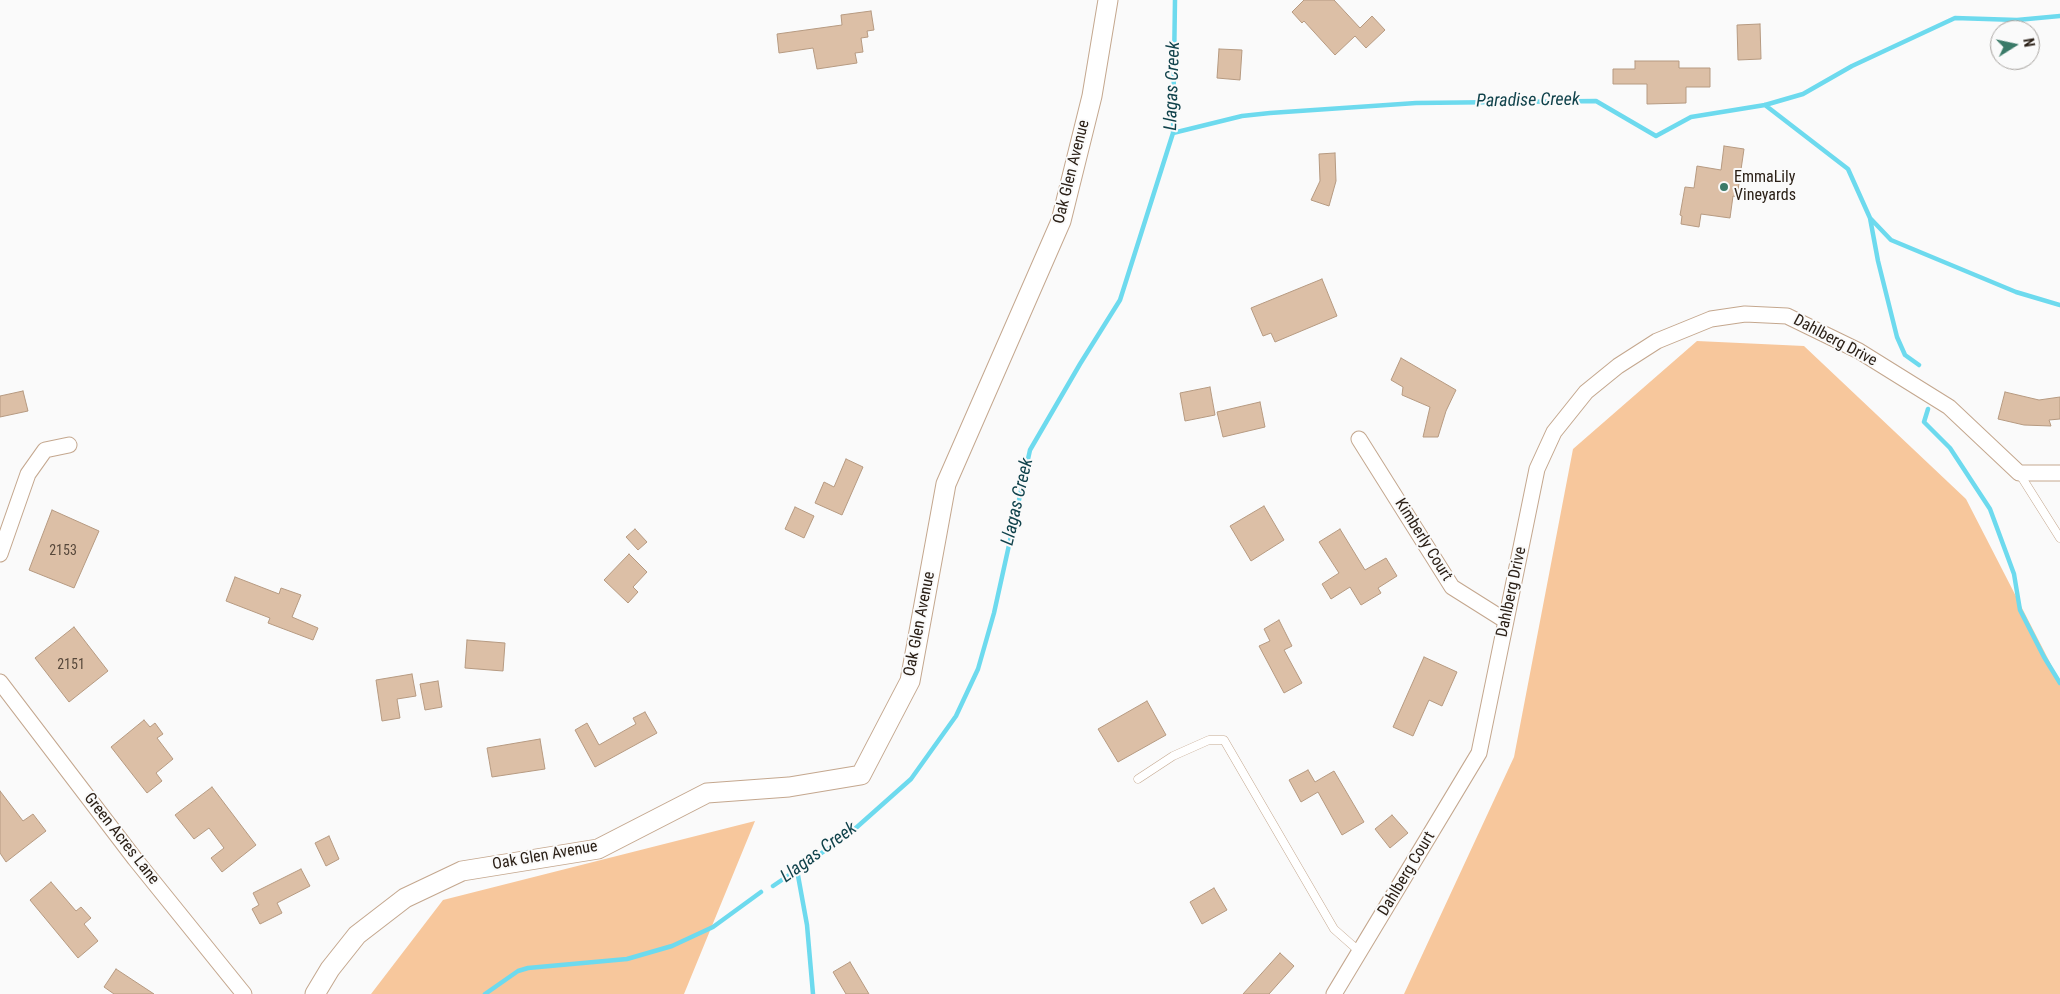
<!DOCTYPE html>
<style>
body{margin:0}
#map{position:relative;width:2060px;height:994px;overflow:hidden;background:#fafafa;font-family:"Roboto Condensed",sans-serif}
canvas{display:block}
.north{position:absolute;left:1990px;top:20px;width:50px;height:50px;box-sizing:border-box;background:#fafafa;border:1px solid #a7a39f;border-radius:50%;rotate:80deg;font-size:14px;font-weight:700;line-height:20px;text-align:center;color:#2b2017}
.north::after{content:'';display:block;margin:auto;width:18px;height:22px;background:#3a7a68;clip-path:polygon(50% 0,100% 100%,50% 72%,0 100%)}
</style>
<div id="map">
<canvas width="2060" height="994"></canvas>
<div class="north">N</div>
</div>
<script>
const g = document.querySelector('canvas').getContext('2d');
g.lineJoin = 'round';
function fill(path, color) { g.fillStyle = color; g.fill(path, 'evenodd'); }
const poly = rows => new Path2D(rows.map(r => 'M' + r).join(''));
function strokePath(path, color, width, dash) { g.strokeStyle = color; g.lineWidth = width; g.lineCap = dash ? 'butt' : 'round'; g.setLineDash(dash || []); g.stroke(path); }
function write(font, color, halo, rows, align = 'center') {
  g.font = font + ' "Roboto Condensed",sans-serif'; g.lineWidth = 4; g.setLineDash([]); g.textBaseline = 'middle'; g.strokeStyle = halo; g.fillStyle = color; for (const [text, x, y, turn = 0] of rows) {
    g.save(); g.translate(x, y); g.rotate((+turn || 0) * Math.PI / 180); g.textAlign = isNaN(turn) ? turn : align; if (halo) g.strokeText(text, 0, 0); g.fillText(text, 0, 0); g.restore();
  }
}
fill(poly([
 [1697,341,1804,346,1966,499,2060,682,2060,994,1404,994,1514,757,1573,449],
 [755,821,684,994,371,994,443,900]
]), '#f7c79c');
strokePath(poly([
 [1765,105,1848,169,1870,218,1891,240,2016,292,2060,305],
 [1173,133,1242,116,1270,113,1416,103,1596,101,1656,136,1691,117,1765,105,1803,94,1852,66,1955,18,2017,20,2060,16],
 [1870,218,1878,261,1897,337,1905,355,1919,365],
 [1928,409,1924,422,1950,448,1990,509,2014,574,2020,610,2044,657,2060,683],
 [797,870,807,925,813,994],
 [773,886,848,835,911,779,956,716,978,669,994,613,1030,450,1080,364,1120,300,1173,133,1175,0],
 [485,994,518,971,528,968,627,959,672,946,713,927,761,892]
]), '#6ddaee', 4.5);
const building = poly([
 [1304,0,1334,0,1360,28,1372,16,1385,30,1366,48,1355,36,1335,55,1304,21,1302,23,1292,12,1304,0],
 [871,11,874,30,867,31,868,37,861,38,863,52,855,53,857,63,817,69,813,48,779,53,777,34,842,25,841,15,871,11],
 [1760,24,1761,59,1738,60,1737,25,1760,24],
 [1219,49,1242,50,1240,80,1217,78,1219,49],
 [1635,61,1679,61,1679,68,1710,68,1710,87,1686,87,1686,103,1647,104,1647,84,1613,84,1613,69,1635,69,1635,61],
 [1724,146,1744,149,1737,197,1733,196,1730,218,1701,214,1699,227,1681,224,1682,216,1680,215,1685,187,1694,188,1697,166,1721,170,1724,146],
 [1335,153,1336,181,1329,206,1311,200,1320,181,1319,154,1335,153],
 [1322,279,1337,316,1275,342,1271,333,1263,336,1251,308,1322,279],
 [1401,358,1456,390,1446,411,1438,437,1423,437,1430,407,1402,395,1403,387,1391,380,1401,358],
 [1210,387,1215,415,1185,421,1180,393,1210,387],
 [23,391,28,411,0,417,0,396,23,391],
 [2005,392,2039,400,2060,397,2060,419,2049,420,2051,426,2024,425,1998,419,2005,392],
 [1260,402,1265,427,1223,437,1217,412,1260,402],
 [846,459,863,467,842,515,815,503,824,482,834,487,846,459],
 [1264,506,1284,540,1251,561,1230,526,1264,506],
 [795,507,814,516,804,538,785,529,795,507],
 [52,510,99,531,74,588,29,570,52,510],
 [635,529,647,542,638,550,626,537,635,529],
 [1340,529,1365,570,1386,558,1397,576,1378,588,1381,593,1361,605,1350,587,1331,599,1322,584,1339,573,1319,542,1340,529],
 [629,554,647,572,633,587,638,592,628,603,604,580,629,554],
 [235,577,279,594,281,588,301,595,292,617,318,628,313,640,268,623,270,618,226,601,235,577],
 [1279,620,1292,646,1284,650,1302,683,1284,693,1259,646,1270,641,1264,629,1279,620],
 [74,627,108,671,69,702,35,658,74,627],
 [467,640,505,643,503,671,465,668,467,640],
 [1424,657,1457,672,1442,706,1429,700,1413,736,1393,727,1424,657],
 [412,674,416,696,397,699,400,718,382,721,376,680,412,674],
 [438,681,442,707,425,710,420,684,438,681],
 [1147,701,1166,735,1118,762,1098,729,1147,701],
 [645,712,657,733,595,767,575,730,587,723,599,745,636,724,633,718,645,712],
 [144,720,150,727,155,723,163,734,157,738,173,759,156,773,162,781,147,793,111,747,144,720],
 [540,739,545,769,492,777,487,748,540,739],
 [1308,770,1315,782,1334,771,1364,822,1342,835,1318,792,1301,802,1289,780,1308,770],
 [212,787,256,845,222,872,211,858,224,848,209,828,194,839,175,815,212,787],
 [0,791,23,821,33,814,46,831,6,862,0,853,0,791],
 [1392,815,1408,833,1390,848,1375,829,1392,815],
 [329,836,339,859,326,866,315,843,329,836],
 [301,869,310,886,277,903,282,913,260,924,252,909,259,905,253,893,301,869],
 [51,882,76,911,81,907,91,918,84,924,98,941,78,958,30,900,51,882],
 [1214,888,1227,910,1202,924,1190,902,1214,888],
 [1280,953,1294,966,1269,994,1243,994,1280,953],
 [850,962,869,994,846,994,833,972,850,962],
 [116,969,154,994,114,994,104,987,116,969]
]);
fill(building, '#dcbfa6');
strokePath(building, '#b69a81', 1);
const service = poly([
 [2019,473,2060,538],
 [1138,779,1173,756,1209,740,1224,740,1334,929,1360,952]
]);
const minor = poly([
 [1359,439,1452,587,1506,621],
 [0,554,28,474,45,450,69,445],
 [0,682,135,859,244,994],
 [1334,994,1479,753,1537,469,1554,432,1586,392,1618,366,1657,341,1711,319,1745,314,1787,316,1859,351,1949,407,2019,473,2060,473]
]);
const tertiary = poly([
 [315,994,330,969,357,935,405,898,462,871,598,849,707,793,789,787,861,775,910,681,946,484,1061,221,1092,96,1108,0]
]);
strokePath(service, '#c4a78e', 9);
strokePath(minor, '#c4a78e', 17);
strokePath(tertiary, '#c4a78e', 21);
strokePath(service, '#fff', 8);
strokePath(minor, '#fff', 15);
strokePath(tertiary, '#fff', 19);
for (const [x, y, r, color] of [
 [1724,187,5,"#3a7a68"]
]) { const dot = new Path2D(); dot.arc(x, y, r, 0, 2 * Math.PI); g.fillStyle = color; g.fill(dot); strokePath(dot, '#fafafa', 2); }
write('14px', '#57483b', null, [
 ["2153",63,551],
 ["2151",71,665]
]);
write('16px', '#2b2017', '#fafafa', [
 ["Oak Glen Avenue",1072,172,-76],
 ["Dahlberg Drive",1835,341,28],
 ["Kimberly Court",1423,540,58],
 ["Dahlberg Drive",1512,592,-78],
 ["Oak Glen Avenue",920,624,-79],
 ["Green Acres Lane",121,839,52],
 ["Oak Glen Avenue",545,856,-10],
 ["Dahlberg Court",1407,874,-59]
]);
write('16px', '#2b2017', '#fafafa', [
 ["EmmaLily",1734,178],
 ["Vineyards",1734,196]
], 'left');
write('italic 18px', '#10424b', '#fafafa', [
 ["Llagas Creek",1173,86,-88],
 ["Paradise Creek",1528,101,-1],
 ["Llagas Creek",1018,502,-77],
 ["Llagas Creek",819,853,-36]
]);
</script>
